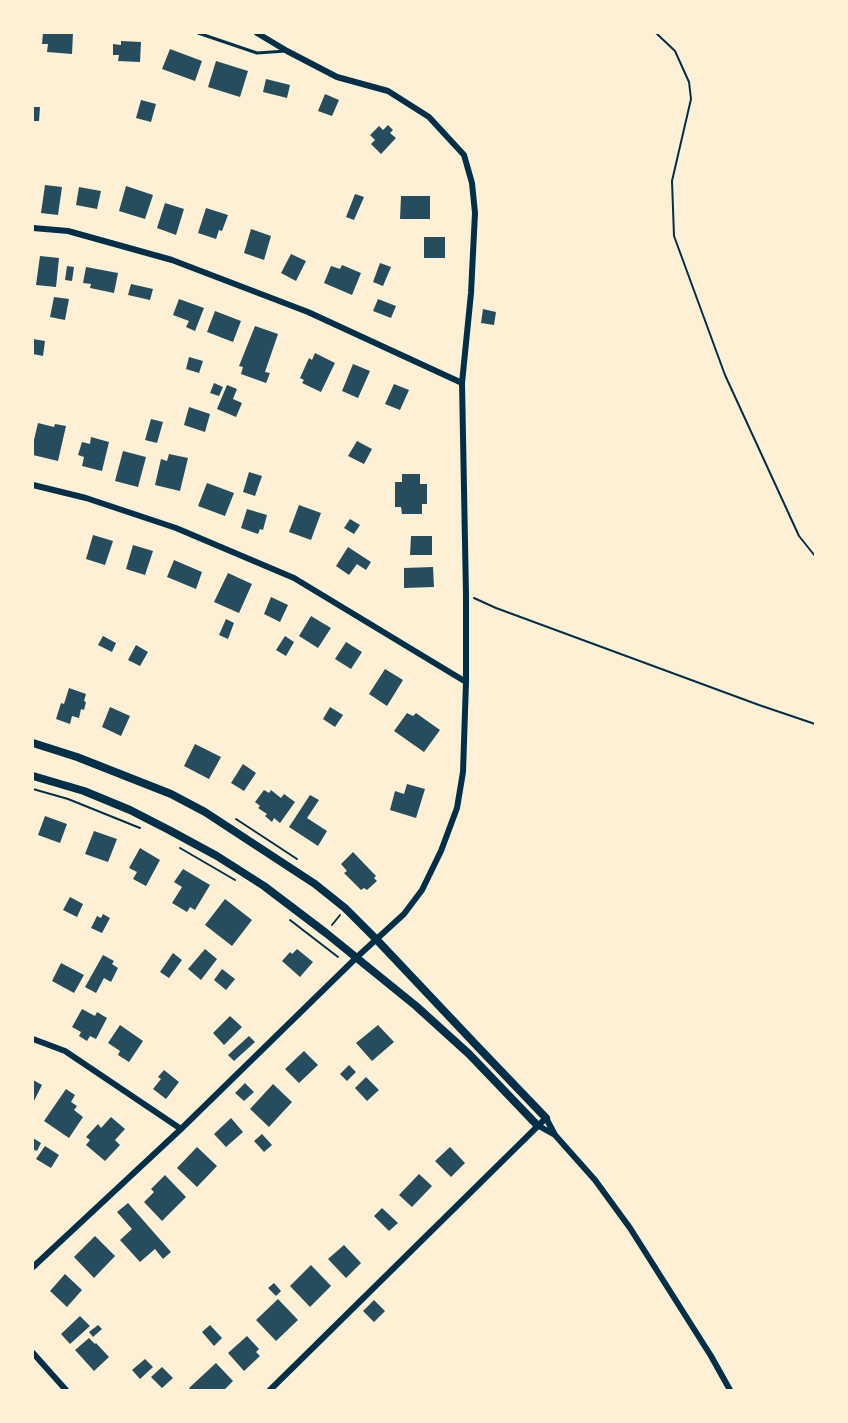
<!DOCTYPE html>
<style>
body{margin:0}
#map{position:relative;width:848px;height:1423px;overflow:hidden;background:#fdf0d5;font-family:"IBM Plex Sans",sans-serif}
canvas{display:block}
.frame{position:absolute;inset:0;border:34px solid #fdf0d5;pointer-events:none}
</style>
<div id="map">
<canvas width="848" height="1423"></canvas>
<div class="frame"></div>
</div>
<script>
const g = document.querySelector('canvas').getContext('2d');
g.lineJoin = 'round';
function fill(path, color) { g.fillStyle = color; g.fill(path, 'evenodd'); }
const poly = rows => new Path2D(rows.map(r => 'M' + r).join(''));
function strokePath(path, color, width, dash) { g.strokeStyle = color; g.lineWidth = width; g.lineCap = dash ? 'butt' : 'round'; g.setLineDash(dash || []); g.stroke(path); }
fill(poly([
 [43,33,73,33,72,54,47,52,48,44,42,44],
 [121,41,141,42,140,62,118,61,119,55,113,55,113,44,121,45],
 [170,49,202,61,195,81,162,69],
 [216,61,248,71,240,97,208,87],
 [266,79,290,85,287,98,263,92],
 [325,94,339,100,332,116,318,111],
 [141,100,156,104,151,122,136,118],
 [33,107,40,107,39,121,33,121],
 [388,125,393,130,390,133,396,138,381,154,371,144,375,140,370,135,379,126,383,130],
 [45,185,62,187,58,215,41,213],
 [126,186,153,195,145,219,119,211],
 [79,187,101,191,97,209,76,205],
 [355,194,364,197,354,220,346,217],
 [401,196,430,196,430,219,400,219],
 [165,203,184,209,176,235,157,228],
 [206,208,228,215,222,231,219,230,216,239,198,233],
 [251,229,271,236,264,260,244,253],
 [424,237,445,237,445,258,424,258],
 [291,254,306,261,296,281,281,273],
 [40,256,59,258,56,287,36,285],
 [380,263,391,267,383,286,373,282],
 [342,265,361,273,352,295,324,283,331,266,340,269],
 [67,266,74,267,72,281,65,280],
 [86,267,118,273,114,293,90,288,91,284,83,283],
 [131,284,153,289,150,300,128,295],
 [54,297,69,299,65,320,50,317],
 [179,299,204,308,195,331,186,327,189,321,173,315],
 [378,299,396,306,391,318,373,311],
 [483,309,496,312,494,325,481,323],
 [215,311,241,321,233,342,207,332],
 [255,326,278,334,265,372,270,373,266,383,241,374,243,367,239,366],
 [33,339,45,341,43,356,33,354],
 [315,353,335,363,321,392,302,383,304,380,300,378,309,358,312,360],
 [189,357,203,361,199,373,186,369],
 [353,364,370,371,358,398,342,391],
 [214,383,223,387,219,396,210,393],
 [394,384,409,390,400,410,385,404],
 [227,385,237,389,233,399,242,403,236,417,217,409],
 [189,407,210,414,205,432,184,425],
 [151,419,163,422,157,443,145,440],
 [38,423,54,427,55,424,66,426,58,461,33,455,33,444],
 [91,437,109,442,102,471,82,466,84,457,78,455,82,442,90,444],
 [357,441,372,449,364,464,348,456],
 [123,451,146,457,138,487,115,481],
 [169,454,188,458,180,491,155,485,161,459,167,461],
 [249,472,262,476,255,496,243,492],
 [402,474,420,474,420,484,427,484,427,504,422,504,422,514,402,514,401,507,395,507,395,482,402,482],
 [207,483,234,493,225,516,198,506],
 [299,505,321,513,311,540,289,532],
 [247,509,267,515,263,530,260,529,258,534,241,528],
 [350,519,360,525,354,534,344,528],
 [93,535,113,541,105,565,86,559],
 [411,536,432,536,432,555,410,555],
 [133,545,153,551,145,575,126,569],
 [348,547,371,562,366,570,357,564,349,575,336,566],
 [174,560,202,572,196,589,167,577],
 [433,567,434,587,404,588,404,568],
 [228,573,252,584,239,613,214,602],
 [271,597,288,605,280,622,264,614],
 [311,616,331,628,318,648,299,636],
 [226,619,234,623,228,639,219,635],
 [103,636,116,643,112,652,98,645],
 [285,636,294,642,286,656,276,650],
 [346,642,362,652,351,669,335,659],
 [136,645,148,652,140,666,128,660],
 [385,669,403,680,387,706,369,694],
 [69,688,86,694,84,701,86,702,84,710,81,709,79,718,72,716,70,724,56,719,61,703,64,704],
 [110,707,130,716,121,736,102,727],
 [330,707,343,715,335,727,323,719],
 [407,713,413,716,416,713,440,730,424,752,394,731],
 [195,744,221,757,209,779,184,766],
 [243,764,256,773,244,791,231,783],
 [407,784,425,789,416,818,390,810,395,791,404,794],
 [264,790,269,793,271,790,281,798,284,794,295,802,280,823,274,818,272,822,265,816,267,814,258,808,260,806,255,802],
 [310,795,319,800,307,818,327,831,318,846,289,827],
 [45,816,67,824,60,843,38,835],
 [94,831,117,839,108,862,85,854],
 [140,848,160,860,146,886,133,879,137,872,129,868],
 [353,852,376,876,374,878,377,881,367,890,364,888,361,890,344,873,347,871,341,864],
 [183,869,210,885,195,910,190,907,187,912,172,903,182,887,174,882],
 [70,897,83,904,77,917,63,910],
 [225,899,252,920,232,946,205,925],
 [103,914,110,918,102,933,91,928,97,916,101,918],
 [205,949,217,959,201,980,188,969],
 [297,949,313,962,300,977,282,961,290,952,292,954],
 [173,953,182,960,169,978,160,972],
 [103,955,114,961,112,964,118,968,111,982,104,978,96,993,85,987],
 [61,963,84,975,74,993,52,981],
 [222,969,235,979,226,990,214,980],
 [82,1009,95,1016,97,1012,107,1018,96,1039,90,1036,87,1041,79,1036,81,1032,72,1027],
 [230,1016,242,1027,224,1045,213,1033],
 [120,1025,143,1041,129,1062,118,1055,120,1051,108,1043],
 [378,1025,394,1042,372,1061,356,1043],
 [249,1036,255,1042,234,1061,228,1055],
 [304,1051,318,1065,299,1083,285,1069],
 [349,1065,356,1072,347,1081,340,1074],
 [164,1070,179,1082,166,1099,153,1089,161,1079,158,1077],
 [366,1077,379,1090,367,1101,355,1088],
 [33,1080,42,1085,33,1103],
 [245,1083,254,1092,244,1101,235,1093],
 [273,1084,292,1102,269,1127,250,1109],
 [66,1089,75,1095,71,1102,77,1106,74,1110,83,1117,69,1138,44,1121],
 [111,1117,125,1129,115,1140,120,1145,105,1161,86,1145,90,1140,86,1137,98,1124,101,1128],
 [231,1118,243,1132,226,1147,214,1134],
 [262,1134,272,1145,264,1152,254,1141],
 [33,1138,41,1143,37,1151,33,1149],
 [45,1146,59,1155,51,1168,36,1159],
 [197,1147,217,1166,197,1187,177,1168],
 [450,1147,465,1163,451,1177,435,1161],
 [419,1174,432,1186,412,1207,399,1195],
 [165,1175,186,1197,162,1221,144,1202,154,1192,151,1189],
 [128,1203,171,1252,163,1259,155,1249,140,1262,120,1240,132,1229,117,1212],
 [382,1208,398,1223,389,1231,374,1216],
 [95,1236,115,1256,94,1278,74,1257],
 [344,1245,361,1263,346,1278,328,1259],
 [311,1265,331,1286,310,1307,290,1286],
 [65,1274,82,1290,67,1307,50,1291],
 [274,1283,281,1291,276,1296,268,1288],
 [278,1299,298,1320,276,1341,256,1320],
 [374,1300,385,1311,374,1322,363,1311],
 [80,1316,90,1326,70,1344,61,1334],
 [98,1325,102,1329,93,1337,89,1332],
 [210,1325,222,1338,214,1346,202,1332],
 [247,1336,259,1349,256,1352,260,1356,244,1371,228,1353],
 [89,1338,95,1344,96,1343,109,1357,94,1371,75,1350],
 [145,1359,153,1367,140,1379,132,1370],
 [216,1363,233,1381,224,1390,190,1390,189,1388],
 [162,1367,173,1378,162,1388,151,1377]
]), '#264d5e');
strokePath(poly([
 [656,33,675,51,689,82,691,99,672,181,674,236,725,375,799,536,815,556],
 [474,598,496,608,759,705,815,724],
 [33,789,68,799,140,828],
 [236,819,297,859],
 [180,848,235,880],
 [290,920,338,957],
 [332,925,340,915]
]), '#003049', 2);
strokePath(poly([
 [198,33,257,53,286,51]
]), '#003049', 3);
strokePath(poly([
 [33,228,68,231,172,260,308,312,462,383],
 [33,485,86,498,176,528,294,578,466,682],
 [33,1039,65,1051,181,1129],
 [537,1125,555,1135],
 [33,1267,181,1129,357,957,404,914,422,890,441,851,457,808,463,772,466,682,466,595,462,383,471,293,475,213,472,183,464,155,429,117,388,91,337,77,287,51,257,33],
 [33,1353,66,1390],
 [270,1390,546,1118,555,1135,595,1180,630,1228,711,1356,730,1390]
]), '#003049', 6);
strokePath(poly([
 [33,743,77,757,171,794,205,812,315,884,345,908,376,939,478,1047,546,1118],
 [33,776,84,791,130,810,169,830,217,856,264,886,326,933,416,1006,469,1054,537,1125]
]), '#003049', 8);
</script>
